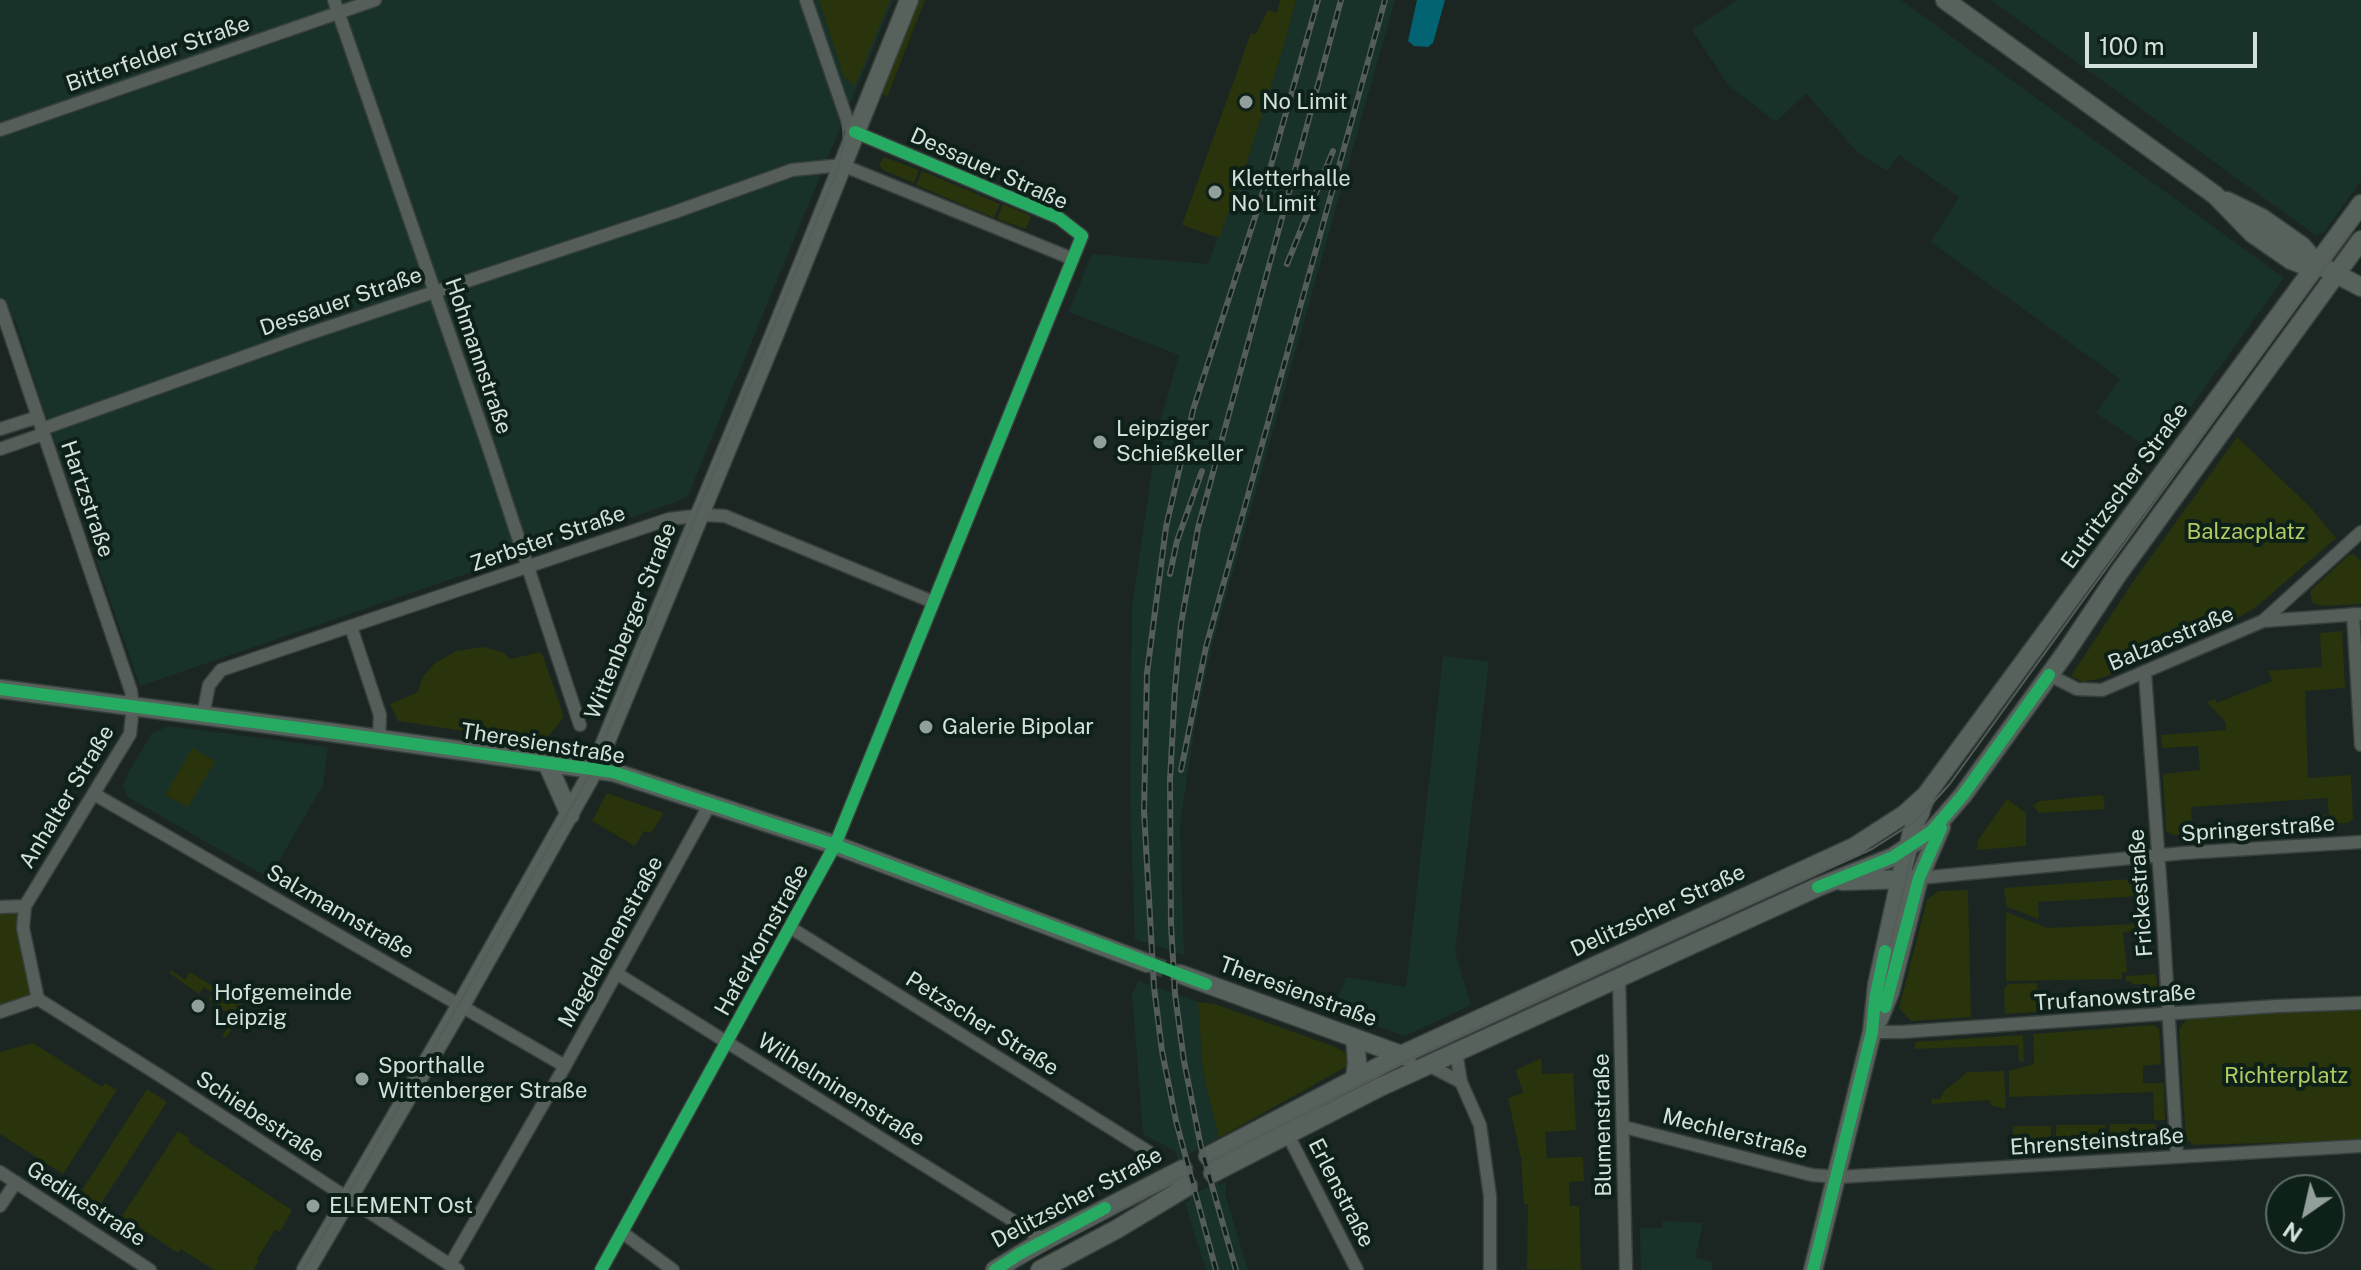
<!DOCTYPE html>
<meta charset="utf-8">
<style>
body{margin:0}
#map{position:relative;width:2361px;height:1270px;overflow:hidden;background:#1b2622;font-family:"Public Sans",sans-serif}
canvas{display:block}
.north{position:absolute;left:2265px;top:1174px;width:80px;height:80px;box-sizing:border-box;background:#0d2119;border:2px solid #5d6d67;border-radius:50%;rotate:214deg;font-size:22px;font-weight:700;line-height:32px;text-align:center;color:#d4e0db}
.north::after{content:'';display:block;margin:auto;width:28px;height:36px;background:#939f9a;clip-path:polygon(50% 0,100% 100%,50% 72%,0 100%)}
.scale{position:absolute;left:2085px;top:32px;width:172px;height:36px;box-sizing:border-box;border:4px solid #d4e0db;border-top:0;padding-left:10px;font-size:24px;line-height:28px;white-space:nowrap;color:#d4e0db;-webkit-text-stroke:6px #0d2119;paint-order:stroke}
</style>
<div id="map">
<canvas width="2361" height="1270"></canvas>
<div class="north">N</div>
<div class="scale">100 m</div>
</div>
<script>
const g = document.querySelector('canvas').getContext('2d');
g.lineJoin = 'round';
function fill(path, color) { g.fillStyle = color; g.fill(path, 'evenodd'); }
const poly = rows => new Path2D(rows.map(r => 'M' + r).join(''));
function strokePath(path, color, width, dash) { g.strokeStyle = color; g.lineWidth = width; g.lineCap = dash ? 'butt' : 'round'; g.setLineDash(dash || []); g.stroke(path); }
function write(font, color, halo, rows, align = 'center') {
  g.font = font + ' "Public Sans",sans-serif'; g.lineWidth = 8; g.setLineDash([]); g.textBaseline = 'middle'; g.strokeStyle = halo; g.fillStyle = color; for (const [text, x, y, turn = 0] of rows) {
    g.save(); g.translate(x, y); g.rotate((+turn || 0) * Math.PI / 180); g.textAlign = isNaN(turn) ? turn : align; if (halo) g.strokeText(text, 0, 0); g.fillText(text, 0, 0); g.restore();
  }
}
fill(poly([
 [0,0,893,0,689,493,683,499,658,508,140,686,45,413,15,319,0,322],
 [1296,0,1395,0,1211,649,1194,730,1180,826,1184,955,1135,939,1130,794,1132,607,1158,429,1179,355,1069,312,1092,254,1208,264,1248,159,1284,46],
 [1737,0,1901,0,2284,278,2157,454,2096,413,2120,379,1931,242,1959,197,1899,155,1887,171,1857,152,1806,93,1776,122,1729,86,1692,30],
 [1991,0,2361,0,2361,181,2324,232,2315,235],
 [1443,656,1489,662,1455,952,1471,1005,1405,1036,1333,1011,1346,977,1406,987],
 [169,726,328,747,323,785,269,878,128,797,123,786,128,773,152,733],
 [1139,981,1198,1002,1203,1071,1219,1138,1178,1160,1176,1152,1143,1134,1132,993],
 [1217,1182,1219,1185,1226,1182,1225,1194,1248,1270,1206,1270,1185,1203,1190,1200,1189,1197],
 [1663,1221,1703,1223,1695,1258,1713,1262,1712,1270,1641,1270,1640,1228,1662,1228]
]), '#193229');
fill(poly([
 [819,0,890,0,855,86,844,77],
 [920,0,925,0,887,97,882,94],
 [1280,0,1296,0,1284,45,1248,159,1219,238,1182,225,1251,33,1256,34,1268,10,1277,13],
 [884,157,919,170,914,183,883,170,879,165],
 [922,171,1000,204,994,218,916,185],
 [1003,204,1031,216,1026,229,997,219],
 [2237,437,2310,507,2336,538,2255,608,2227,624,2102,678,2083,682,2071,676,2133,582],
 [2354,554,2361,562,2361,604,2324,606,2313,603,2310,594,2312,589,2349,555],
 [2342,631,2345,688,2305,691,2308,778,2351,775,2353,819,2348,823,2319,824,2318,816,2329,814,2327,798,2191,807,2192,824,2201,824,2202,833,2173,835,2166,831,2163,774,2200,770,2198,746,2162,748,2161,735,2226,730,2226,723,2207,702,2215,699,2217,703,2272,681,2268,671,2322,667,2320,633],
 [483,647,502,652,511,659,540,652,543,656,564,717,543,743,398,721,390,704,418,692,422,678,434,664,456,651],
 [192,748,215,761,188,807,165,795],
 [607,793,664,813,651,833,644,831,635,846,592,821],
 [2103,795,2105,809,2039,813,2033,806,2039,801],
 [2007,799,2026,813,2026,846,1977,850,1978,840],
 [2146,878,2149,880,2152,913,2142,913,2141,896,2038,902,2039,919,2007,907,2004,888],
 [1968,890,1971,1017,1911,1021,1899,1008,1927,900,1938,891],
 [25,906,38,999,0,1012,0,907],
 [2006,912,2048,928,2135,924,2136,931,2123,932,2127,972,2122,973,2122,979,2006,981],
 [171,970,185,980,190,972,246,1007,226,1038,222,1036,234,1017,209,1000,213,993,204,987,199,994,169,973],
 [2156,974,2158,996,2152,1004,2135,1005,2135,1001,2142,1000,2142,984,2132,984,2132,981,2126,981,2126,976],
 [2037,983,2038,1002,2050,1002,2050,1011,2005,1014,2004,989,2008,984],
 [1198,1002,1215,1004,1333,1046,1346,1053,1349,1065,1219,1138,1203,1071],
 [2361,1005,2361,1140,2194,1145,2186,1139,2179,1029,2186,1020,2192,1017],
 [2154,1025,2159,1029,2161,1064,2143,1066,2143,1083,2164,1083,2165,1120,2154,1120,2153,1092,2009,1097,2009,1071,2034,1064,2033,1034],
 [2023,1035,2024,1061,2019,1062,2018,1045,1915,1049,1915,1042],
 [33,1043,102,1087,105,1083,117,1090,63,1174,0,1134,0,1052],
 [1541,1058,1542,1074,1573,1073,1576,1130,1545,1132,1547,1158,1583,1157,1584,1181,1569,1182,1570,1206,1579,1206,1581,1270,1527,1269,1528,1204,1524,1204,1521,1158,1508,1098,1523,1093,1516,1070],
 [2004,1071,2006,1109,1992,1106,1989,1100,1932,1104,1931,1099,1940,1099,1944,1091,1968,1072],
 [147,1089,167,1102,91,1219,72,1206],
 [2110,1124,2156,1124,2156,1131,2166,1132,2166,1135,2162,1142,2110,1146],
 [2056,1125,2105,1125,2105,1146,2056,1150],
 [2013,1126,2051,1126,2051,1151,2012,1154],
 [178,1131,190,1139,188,1142,292,1210,280,1232,275,1230,257,1259,259,1261,253,1270,214,1270,181,1249,178,1253,122,1216]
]), '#29330c');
fill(poly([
 [1417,0,1445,0,1433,43,1428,47,1414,46,1408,41]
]), '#026372');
strokePath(poly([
 [1147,963,1180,974]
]), '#37423e', 18, [18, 9]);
const minor = poly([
 [334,0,488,446,580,725],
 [806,0,853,137],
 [0,130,375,0],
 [0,305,131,691,133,706,130,734,25,906,23,928,38,999,0,1012],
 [0,429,38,417],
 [42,429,305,335,675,212,792,170,842,165,1073,259],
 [0,449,43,434],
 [2353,614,2361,745],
 [2263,621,2360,614],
 [351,627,380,715,379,739],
 [2145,674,2163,919,2177,1157],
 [2049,675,2077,689,2102,690,2263,621,2361,532],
 [203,715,209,685,221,670,669,519,703,515,725,516,933,602],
 [94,794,565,1066],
 [1919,878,2184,853,2361,842],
 [0,907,25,906],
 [791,928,1152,1154],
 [616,973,1044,1240],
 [1619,979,1626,1270],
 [38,999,162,1077,458,1270],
 [1872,1032,1901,1032,2277,1006,2361,1003],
 [1456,1052,1461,1082],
 [1428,1065,1461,1082,1480,1125,1490,1196,1490,1270],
 [1624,1127,1812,1175,1838,1177,2361,1146],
 [1288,1135,1357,1270],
 [0,1172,150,1270],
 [0,1206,16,1182],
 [623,1233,673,1270],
 [450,1265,565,1066,710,804],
 [601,1270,835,845,1082,236,1059,218,855,132]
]);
const secondary = poly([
 [1945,0,2215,195,2252,233,2291,260,2304,265,2317,264],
 [2227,201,2262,218,2302,246,2317,264,2361,287],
 [0,689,329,732,613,772,835,845,1147,963],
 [547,763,570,815],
 [1842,881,1909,879],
 [1180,974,1407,1057],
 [1879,1019,1890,992,1919,878,1941,827],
 [1355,1038,1357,1062,1355,1078],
 [1208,1156,1401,1055,1854,847,1905,814,1926,795,2361,204],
 [1213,1173,1380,1087,1818,887,1893,857,1932,831,1963,795,2066,652,2118,574,2361,240],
 [306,1270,461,1005,594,770,773,338,909,0],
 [995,1270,1044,1240,1183,1169],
 [1040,1270,1117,1229,1188,1186],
 [1813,1270,1872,1032,1877,985,1900,880,1912,832,1925,799]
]);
strokePath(minor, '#38403d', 15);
strokePath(secondary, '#38403d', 21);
strokePath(minor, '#565e5a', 12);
strokePath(secondary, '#56625b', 18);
strokePath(poly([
 [1210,1162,1395,1067,1485,1024,1872,849,1916,821,1949,785,2361,218],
 [303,1270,459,1004,592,770,837,171,844,141,842,115,804,0],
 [1009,1270,1185,1175],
 [1810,1270,1912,855,1922,826,1929,814]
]), '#545d59', 2);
const rail = poly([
 [1287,264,1333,151],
 [1170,574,1177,541,1202,471],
 [1181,770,1206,647,1385,0],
 [1216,1270,1176,1121,1162,1051,1154,987,1144,811,1147,673,1166,527,1193,410,1266,183,1318,0],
 [1236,1270,1201,1147,1184,1061,1175,994,1171,925,1170,780,1175,688,1181,624,1198,528,1341,0]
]);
strokePath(rail, '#545d59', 6);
strokePath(rail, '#0d2119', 3, [9]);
strokePath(poly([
 [0,689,329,732,613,772,835,845,1206,984],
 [1818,887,1893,857,1932,831,1963,795,2049,675],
 [1885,1007,1919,878,1941,828],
 [601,1270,835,845,1082,236,1059,218,855,132],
 [995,1270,1019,1254,1105,1208],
 [1813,1270,1872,1032,1875,999,1885,951]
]), '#26ab63', 12);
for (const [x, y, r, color] of [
 [1246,102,8,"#939f9a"],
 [1215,192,8,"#939f9a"],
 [1100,442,8,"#939f9a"],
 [926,727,8,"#939f9a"],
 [198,1006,8,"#939f9a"],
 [362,1079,8,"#939f9a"],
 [313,1206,8,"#939f9a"]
]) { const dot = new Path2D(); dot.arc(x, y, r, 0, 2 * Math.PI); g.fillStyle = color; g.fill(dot); strokePath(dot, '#0d2119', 3); }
write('22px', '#d4e0db', '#0d2119', [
 ["Bitterfelder Straße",158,54,-19],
 ["Dessauer Straße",989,169,24],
 ["Dessauer Straße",341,302,-19],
 ["Hohmannstraße",478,356,71],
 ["Eutritzscher Straße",2125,486,-54],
 ["Hartzstraße",87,499,71],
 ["Zerbster Straße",548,539,-19],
 ["Wittenberger Straße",631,621,-68],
 ["Balzacstraße",2171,639,-23],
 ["Theresienstraße",543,744,9],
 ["Anhalter Straße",67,797,-59],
 ["Springerstraße",2258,829,-4],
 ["Frickestraße",2141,893,-94],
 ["Delitzscher Straße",1658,911,-25],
 ["Salzmannstraße",340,912,30],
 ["Haferkornstraße",762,940,-61],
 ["Magdalenenstraße",611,942,-61],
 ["Theresienstraße",1298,992,20],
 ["Trufanowstraße",2115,998,-4],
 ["Petzscher Straße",982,1024,32],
 ["Wilhelminenstraße",841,1090,32],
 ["Schiebestraße",260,1117,33],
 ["Blumenstraße",1603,1125,-91],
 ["Mechlerstraße",1735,1134,14],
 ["Ehrensteinstraße",2097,1142,-4],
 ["Erlenstraße",1341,1193,63],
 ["Delitzscher Straße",1077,1198,-28],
 ["Gedikestraße",86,1204,33]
]);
write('22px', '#d4e0db', '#0d2119', [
 ["No Limit",1262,102],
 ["Kletterhalle",1231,179],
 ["No Limit",1231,204],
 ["Leipziger",1116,429],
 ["Schießkeller",1116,454],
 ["Galerie Bipolar",942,727],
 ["Hofgemeinde",214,993],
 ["Leipzig",214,1018],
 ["Sporthalle",378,1066],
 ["Wittenberger Straße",378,1091],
 ["ELEMENT Ost",329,1206]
], 'left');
write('22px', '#b2cb62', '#0d2119', [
 ["Balzacplatz",2246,532],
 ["Richterplatz",2286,1076]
]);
</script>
